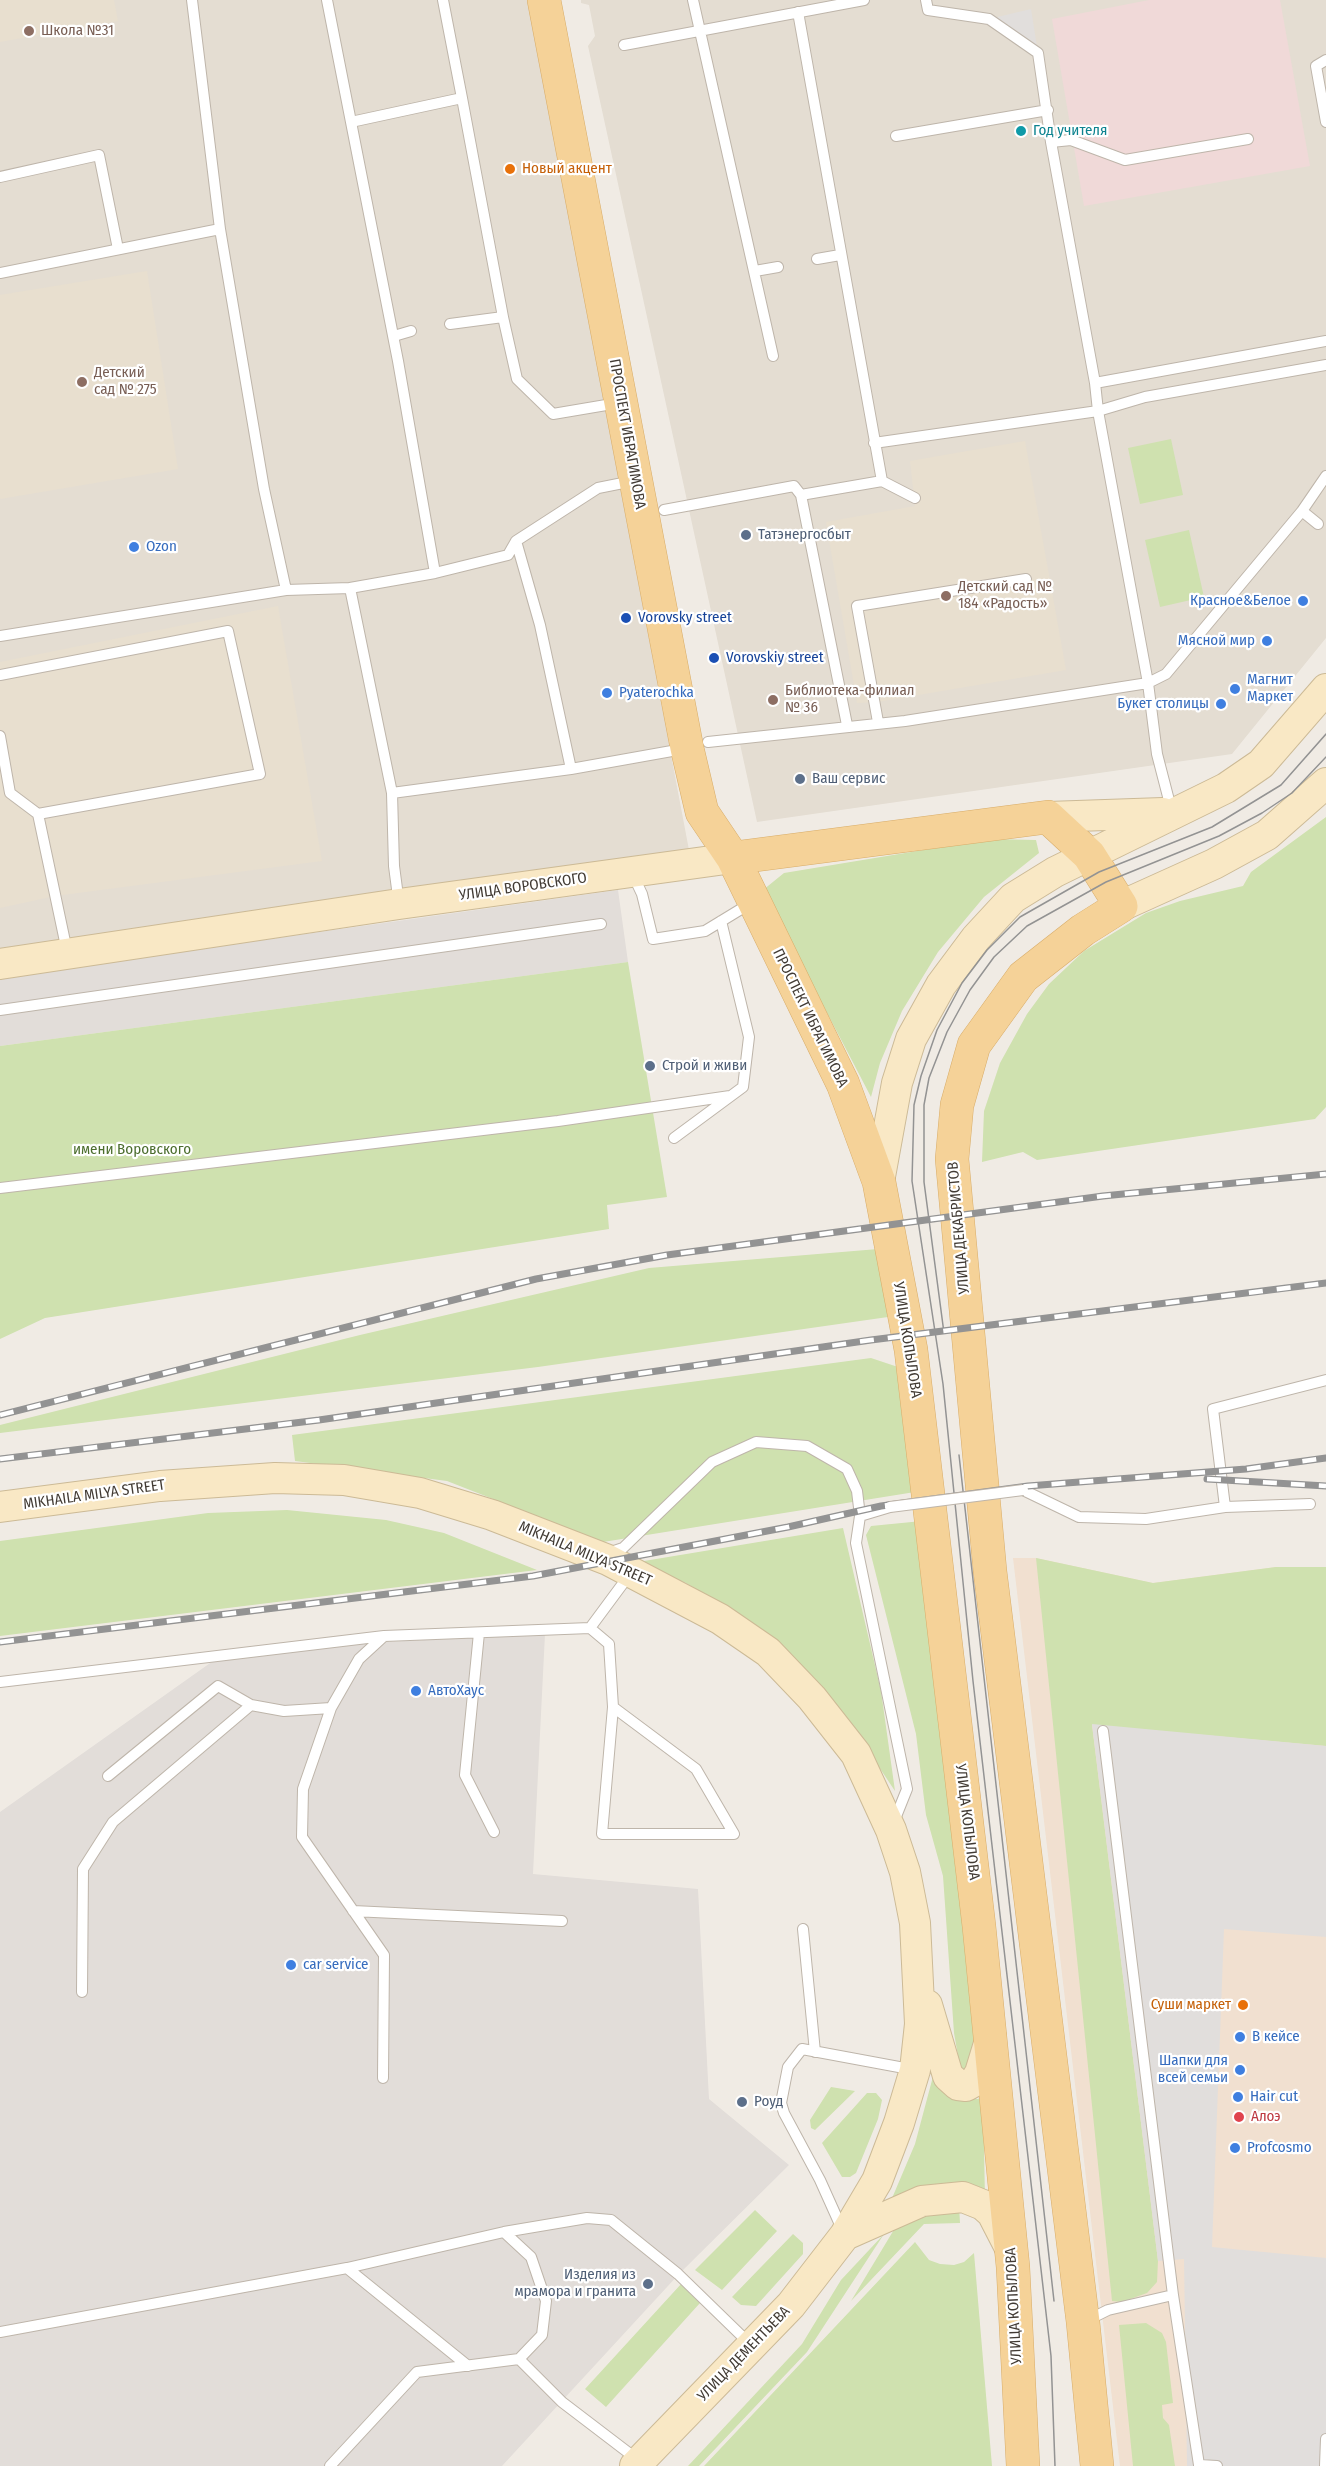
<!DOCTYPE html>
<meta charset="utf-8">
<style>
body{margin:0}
canvas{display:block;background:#f0ebe4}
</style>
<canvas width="1326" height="2466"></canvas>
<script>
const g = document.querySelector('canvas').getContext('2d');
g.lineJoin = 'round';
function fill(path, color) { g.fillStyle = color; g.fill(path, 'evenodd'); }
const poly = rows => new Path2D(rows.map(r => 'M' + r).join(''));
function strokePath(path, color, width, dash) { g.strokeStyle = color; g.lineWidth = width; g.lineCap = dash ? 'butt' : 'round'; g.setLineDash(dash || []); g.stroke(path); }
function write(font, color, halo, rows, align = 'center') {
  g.font = font + ' "Fira Sans Condensed",sans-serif'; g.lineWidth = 4.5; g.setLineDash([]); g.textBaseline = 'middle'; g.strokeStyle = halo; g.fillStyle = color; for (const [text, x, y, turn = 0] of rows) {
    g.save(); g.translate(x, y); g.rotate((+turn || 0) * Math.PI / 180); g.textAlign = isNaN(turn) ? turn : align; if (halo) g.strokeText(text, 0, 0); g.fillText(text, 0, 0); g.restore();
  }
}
fill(poly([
 [0,0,528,0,689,850,0,951],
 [581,0,1326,0,1326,638,1232,754,757,822,588,46,595,36,589,5,581,3]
]), '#e4ddd2');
fill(poly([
 [1013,1558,1036,1558,1153,1583,1276,1567,1326,1567,1326,2466,1120,2466]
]), '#f1e0d0');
fill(poly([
 [618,890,628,962,0,1046,0,977],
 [545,1634,533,1874,698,1889,709,2099,789,2165,679,2274,502,2466,0,2466,0,1812,213,1661,345,1644]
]), '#e2ddd9');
fill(poly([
 [0,0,114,0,118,21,0,42],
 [147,271,178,469,0,499,0,295],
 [1025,441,1066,670,877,702,857,703,826,522,915,506,910,461],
 [278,606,322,861,55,896,0,908,0,662]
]), '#e8dfcf');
fill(poly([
 [1149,0,1280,0,1310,166,1084,206,1052,19]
]), '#f0d9d8');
fill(poly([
 [1171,439,1183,495,1140,504,1128,448],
 [1189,530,1204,597,1160,607,1145,540],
 [1326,817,1326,1107,1315,1119,1037,1160,1023,1152,982,1162,984,1111,1000,1063,1027,1014,1049,984,1084,951,1146,913,1180,901,1243,886,1251,872],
 [990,839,1036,840,1039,853,984,897,938,952,902,1011,880,1063,871,1097,763,890,784,873],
 [628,962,667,1197,607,1205,609,1229,45,1318,0,1339,0,1046],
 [878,1249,888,1317,538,1367,0,1433,0,1425,360,1335,649,1268],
 [871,1358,898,1367,915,1492,603,1542,447,1481,295,1461,292,1435],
 [287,1510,386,1520,444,1533,537,1570,0,1636,0,1541,208,1513],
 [922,1521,980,2058,961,2073,954,2033,943,1876,926,1815,916,1734,866,1535,871,1526],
 [843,1528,881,1691,895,1791,855,1731,808,1676,744,1617,686,1583,638,1562],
 [1036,1558,1153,1583,1276,1567,1326,1567,1326,1746,1092,1725,1158,2261,1157,2282,1147,2293,1122,2302,1112,2301],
 [939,2054,964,2099,978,2099,983,2095,985,2200,887,2210,915,2144],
 [831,2087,855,2091,815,2130,811,2128,810,2120],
 [867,2093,876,2093,882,2100,878,2119,856,2173,850,2177,842,2177,822,2143],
 [959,2206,960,2223,924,2224,851,2301,901,2218],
 [755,2210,777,2231,722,2290,695,2270],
 [793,2234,803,2243,803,2254,756,2306,741,2305,732,2297],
 [884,2234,807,2352,699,2466,688,2466,802,2344,841,2280],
 [915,2242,929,2260,940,2264,954,2265,964,2262,974,2253,992,2466,704,2466],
 [682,2283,700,2303,606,2407,585,2389],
 [1146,2323,1162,2333,1166,2342,1173,2403,1162,2405,1163,2418,1169,2425,1175,2466,1133,2466,1119,2325]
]), '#cfe1af');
fill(poly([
 [1031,9,1038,53,989,19],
 [1092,1724,1326,1746,1326,1937,1224,1929,1212,2247,1326,2258,1326,2466,1187,2466,1184,2259,1158,2261]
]), '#e1dedc');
const lane = poly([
 [192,0,220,229,264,489,286,590],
 [327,0,398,361,435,573],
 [443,0,462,98],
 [693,0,773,356],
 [798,12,882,481],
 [624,45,864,0],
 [1326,60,1316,66,1326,122],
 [351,122,462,98,503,317],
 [896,136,1048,110],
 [1051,142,1071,140,1125,160,1248,139],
 [0,177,99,155,118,249],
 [817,259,840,255],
 [755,271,778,267],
 [0,273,220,229],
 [450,324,503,317,517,379,553,414,618,403],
 [394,336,411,331],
 [1095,383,1326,341],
 [874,443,1098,411,1145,397,1326,365],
 [801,495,882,481,915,498],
 [664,510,794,486,801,495,847,725],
 [1302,511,1318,524],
 [350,588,392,793,394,866,399,904],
 [0,636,286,590,350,588,435,573,508,555,516,541],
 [0,675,228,631,260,774,38,814],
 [878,722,857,606,1026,579],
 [0,736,10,793,38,814,67,951],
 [708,742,905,721,1148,683,1098,411,1095,383,1051,142,1038,53,989,19,928,10,926,0],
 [571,769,540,625,516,541,598,488,633,481],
 [392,793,571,769,683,749],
 [1172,812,1157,754,1148,683,1166,674,1302,511,1326,476],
 [633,875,642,894,653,939,705,931,751,903],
 [0,1010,601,924],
 [674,1138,743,1087,749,1037,721,921],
 [0,1188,558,1121,730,1096],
 [1023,1490,1079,1517,1146,1519,1225,1507,1310,1504],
 [1225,1507,1213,1409,1326,1380],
 [860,1516,890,1507],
 [605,1554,623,1548,712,1462,756,1442,807,1446,847,1469,857,1491,860,1516,856,1543,907,1789,893,1824],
 [590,1628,630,1574],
 [479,1633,465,1775,494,1832],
 [0,1682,384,1636],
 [1103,1731,1173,2295,1199,2465,1217,2466],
 [108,1776,218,1686,251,1705],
 [353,1911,562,1921],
 [803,1929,815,2052],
 [82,1992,83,1869,113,1822,251,1705,284,1711,331,1708],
 [383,2078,384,1955,302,1837,303,1789,331,1708,359,1659,384,1636,590,1628,609,1644,613,1707,696,1769,734,1834,602,1834,613,1707],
 [842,2229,820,2180,784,2113,781,2103,788,2067,802,2049,915,2070],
 [504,2232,531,2257,546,2301,542,2335,519,2359],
 [347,2268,504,2232,587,2218,611,2220,678,2274,750,2344],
 [1086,2321,1108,2310,1173,2295],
 [0,2332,347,2268,468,2366],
 [330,2466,417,2372,519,2359,562,2402,638,2460],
 [1325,2466,1326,2439]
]);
const secondary = poly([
 [1048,817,1163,813],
 [1121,906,1214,864,1267,835,1326,783],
 [0,964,399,904,733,858],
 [879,1182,897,1083,911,1039,941,985,976,938,1013,898,1055,872,1226,788,1261,764,1326,689],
 [0,1507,160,1486,275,1478,344,1480,420,1493,492,1515,608,1560,720,1619,768,1652,812,1698,856,1754,891,1830,905,1872,915,1923,920,2024,915,2070,899,2123,877,2181,845,2235,791,2305,635,2466],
 [927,2005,948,2076,958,2085,966,2086,975,2081,980,2073,991,2037],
 [845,2235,922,2201,963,2197,983,2205,992,2213,1010,2248]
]);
const primary = poly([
 [544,0,687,748,702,812,733,858,843,1084,879,1182,911,1350,979,1926,1013,2267,1023,2466],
 [733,858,1048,817,1089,855,1121,906,1083,930,1023,977,974,1045,957,1105,952,1159,990,1571,1083,2322,1097,2466]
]);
strokePath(lane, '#beb5aa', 12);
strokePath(secondary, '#ccba96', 32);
strokePath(primary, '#d8ad6a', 34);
strokePath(lane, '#fff', 10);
strokePath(secondary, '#f9e8c5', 30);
strokePath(primary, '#f5d298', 33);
strokePath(poly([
 [944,1333,924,1182,924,1105,929,1078,947,1032,970,990,994,957,1027,926,1106,882,1219,836,1262,813,1292,793,1326,757],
 [959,1455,1054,2301],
 [1055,2466,1051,2356,973,1681,943,1384,912,1181,914,1105,921,1076,937,1030,962,983,987,950,1020,917,1099,872,1212,827,1281,785,1326,734]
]), '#939393', 1.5);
const rail = poly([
 [0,1415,536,1279,667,1255,1103,1196,1326,1174],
 [0,1459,319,1420,871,1340,1326,1283],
 [1207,1479,1326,1486],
 [0,1642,533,1576,788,1527,881,1506,1028,1486,1246,1469,1326,1458]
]);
strokePath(rail, '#939393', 7);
strokePath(rail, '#fff', 4.5, [14]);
const laneBridge = poly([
 [890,1507,1023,1490]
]);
strokePath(laneBridge, '#beb5aa', 12, []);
strokePath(laneBridge, '#fff', 10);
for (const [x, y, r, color] of [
 [29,31,6,"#8d6e63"],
 [1021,131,6,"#0f9aa8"],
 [510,169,6,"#e8710a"],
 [82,382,6,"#8d6e63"],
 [746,535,6,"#5c6f8a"],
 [134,547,6,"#3f7fe0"],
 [946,596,6,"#8d6e63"],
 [1303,601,6,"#3f7fe0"],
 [626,618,6,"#1a4fb4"],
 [1267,641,6,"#3f7fe0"],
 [714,658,6,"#1a4fb4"],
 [1235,689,6,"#3f7fe0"],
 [607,693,6,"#3f7fe0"],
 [773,700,6,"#8d6e63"],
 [1221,704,6,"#3f7fe0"],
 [800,779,6,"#5c6f8a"],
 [650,1066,6,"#5c6f8a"],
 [416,1691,6,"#3f7fe0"],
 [291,1965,6,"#3f7fe0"],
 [1243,2005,6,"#e8710a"],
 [1240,2037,6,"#3f7fe0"],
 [1240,2070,6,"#3f7fe0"],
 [1238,2097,6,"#3f7fe0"],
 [742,2102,6,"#5c6f8a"],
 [1239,2117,6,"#e0444e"],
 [1235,2148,6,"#3f7fe0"],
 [648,2284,6,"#5c6f8a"]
]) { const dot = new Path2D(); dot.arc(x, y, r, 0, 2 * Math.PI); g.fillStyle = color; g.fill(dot); strokePath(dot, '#fff', 2); }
write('15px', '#785e54', '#fff', [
 ["Школа №31",41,31],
 ["Детский",94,373],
 ["сад № 275",94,390],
 ["Детский сад №",958,587],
 ["184 «Радость»",958,604],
 ["Библиотека-филиал",785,691],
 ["№ 36",785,708]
], 'left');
write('15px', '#0d838f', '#fff', [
 ["Год учителя",1033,131]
], 'left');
write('15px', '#c56008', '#fff', [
 ["Новый акцент",522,169],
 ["Суши маркет",1231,2005,"right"]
], 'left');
write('15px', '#423b34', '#fff', [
 ["ПРОСПЕКТ ИБРАГИМОВА",627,434,80],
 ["УЛИЦА ВОРОВСКОГО",523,887,-8],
 ["ПРОСПЕКТ ИБРАГИМОВА",810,1018,64],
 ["УЛИЦА ДЕКАБРИСТОВ",959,1228,-95],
 ["УЛИЦА КОПЫЛОВА",907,1340,81],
 ["MIKHAILA MILYA STREET",94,1495,-8],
 ["MIKHAILA MILYA STREET",585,1554,23],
 ["УЛИЦА КОПЫЛОВА",967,1822,83],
 ["УЛИЦА КОПЫЛОВА",1014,2306,-93],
 ["УЛИЦА ДЕМЕНТЬЕВА",744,2354,-46]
]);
write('15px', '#4e5e75', '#fff', [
 ["Татэнергосбыт",758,535],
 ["Ваш сервис",812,779],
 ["Строй и живи",662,1066],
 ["Роуд",754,2102],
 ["Изделия из",636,2275,"right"],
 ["мрамора и гранита",636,2292,"right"]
], 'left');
write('15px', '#366cbe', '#fff', [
 ["Ozon",146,547],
 ["Красное&Белое",1291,601,"right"],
 ["Мясной мир",1255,641,"right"],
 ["Магнит",1247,680],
 ["Маркет",1247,697],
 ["Pyaterochka",619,693],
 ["Букет столицы",1209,704,"right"],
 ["АвтоХаус",428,1691],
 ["car service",303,1965],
 ["В кейсе",1252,2037],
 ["Шапки для",1228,2061,"right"],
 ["всей семьи",1228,2078,"right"],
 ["Hair cut",1250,2097],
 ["Profcosmo",1247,2148]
], 'left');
write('15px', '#164399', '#fff', [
 ["Vorovsky street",638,618],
 ["Vorovskiy street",726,658]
], 'left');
write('15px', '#4b6d2d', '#fff', [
 ["имени Воровского",132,1150]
]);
write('15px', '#be3a42', '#fff', [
 ["Алоэ",1251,2117]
], 'left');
</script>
